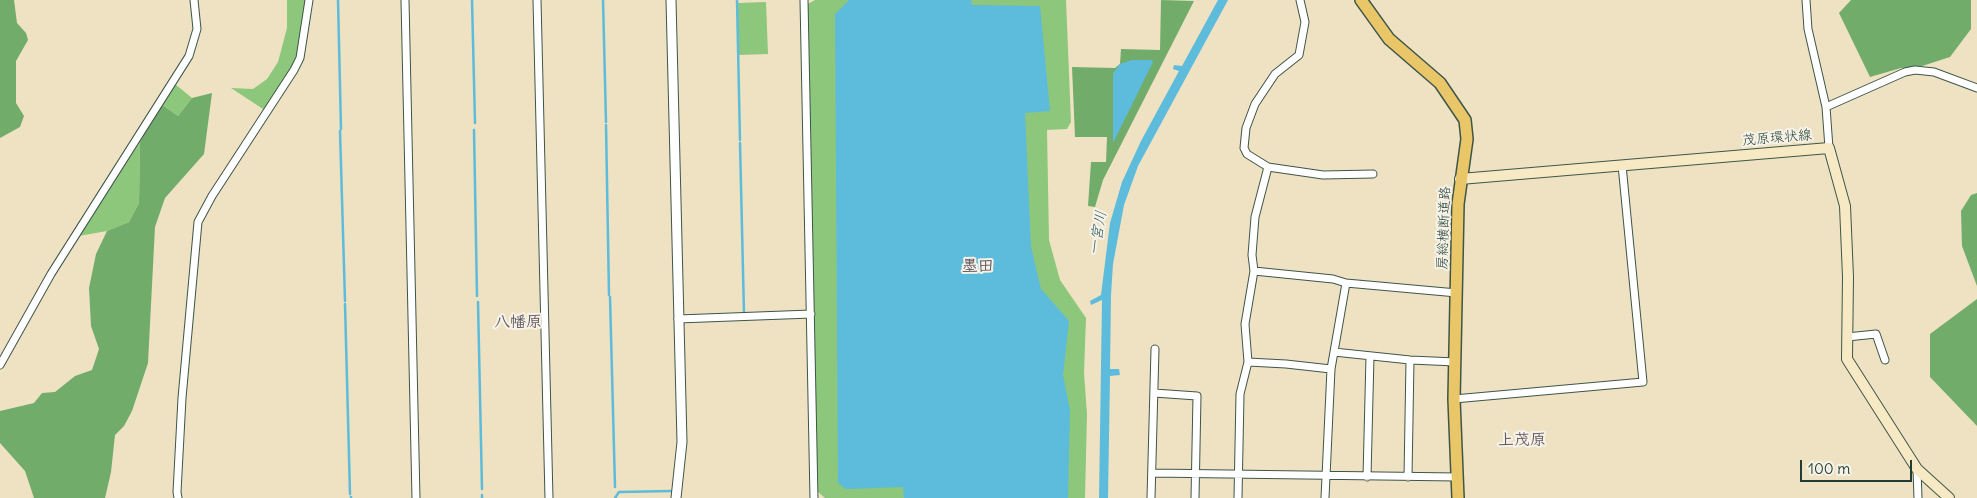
<!DOCTYPE html>
<meta charset="utf-8">
<style>
body{margin:0}
#map{position:relative;width:1977px;height:498px;overflow:hidden;background:#eee2c3;font-family:Delius,sans-serif}
canvas{display:block}
.scale{position:absolute;left:1800px;top:460px;width:112px;height:22px;box-sizing:border-box;border:2px solid #1f3d34;border-top:0;padding-left:6px;font-size:15px;line-height:18px;white-space:nowrap;color:#1f3d34;-webkit-text-stroke:4px #f7f3e8;paint-order:stroke}
</style>
<div id="map">
<canvas width="1977" height="498"></canvas>
<div class="scale">100 m</div>
</div>
<script>
const g = document.querySelector('canvas').getContext('2d');
g.lineJoin = 'round';
function fill(path, color) { g.fillStyle = color; g.fill(path, 'evenodd'); }
const poly = rows => new Path2D(rows.map(r => 'M' + r).join(''));
function strokePath(path, color, width, dash) { g.strokeStyle = color; g.lineWidth = width; g.lineCap = dash ? 'butt' : 'round'; g.setLineDash(dash || []); g.stroke(path); }
function write(font, color, halo, rows, align = 'center') {
  g.font = font + ' Delius,"Klee One",sans-serif'; g.lineWidth = 4; g.setLineDash([]); g.textBaseline = 'middle'; g.strokeStyle = halo; g.fillStyle = color; for (const [text, x, y, turn = 0] of rows) {
    g.save(); g.translate(x, y); g.rotate((+turn || 0) * Math.PI / 180); g.textAlign = isNaN(turn) ? turn : align; if (halo) g.strokeText(text, 0, 0); g.fillText(text, 0, 0); g.restore();
  }
}
fill(poly([
 [287,0,307,0,297,58,266,111,231,88,253,89,267,79,278,62,287,28],
 [815,0,1066,0,1071,122,1067,129,1047,130,1049,240,1060,280,1086,318,1084,373,1087,414,1085,498,825,498,817,491,806,5],
 [766,2,768,54,738,55,737,3],
 [175,84,192,98,178,116,161,104],
 [140,142,139,203,129,222,107,231,79,236]
]), '#8dc77b');
fill(poly([
 [0,0,14,0,17,23,26,33,28,40,16,61,16,103,24,116,20,127,0,138],
 [1161,0,1194,1,1103,180,1095,207,1088,206,1091,162,1106,162,1107,137,1075,137,1072,67,1115,68,1120,64,1121,49,1160,50],
 [1851,0,1971,0,1971,29,1950,57,1919,67,1901,68,1870,77,1839,13],
 [212,93,204,154,165,198,155,227,148,363,132,411,124,426,115,435,111,472,105,498,34,498,25,471,0,443,0,411,34,403,42,393,55,392,75,376,92,370,99,349,91,326,89,288,96,254,107,231,129,222,139,203,140,142,161,104,178,116,192,98],
 [1977,193,1977,286,1962,246,1961,211,1971,195],
 [1977,299,1977,426,1930,377,1930,334]
]), '#72ac6b');
fill(poly([
 [849,0,971,0,972,5,1040,6,1050,111,1025,113,1031,247,1041,289,1069,321,1063,375,1070,410,1068,498,904,498,903,487,846,489,838,483,835,14],
 [1218,0,1228,0,1138,166,1124,205,1113,264,1111,295,1110,369,1119,369,1120,375,1110,376,1108,498,1099,498,1102,300,1091,305,1090,301,1101,295,1110,223,1122,182,1141,141,1179,71,1173,69,1174,65,1182,66],
 [1132,60,1152,60,1153,62,1113,143,1113,73,1120,64]
]), '#5dbbdb');
strokePath(poly([
 [338,0,341,129],
 [472,0,475,123],
 [603,0,606,122],
 [737,0,740,140],
 [606,125,609,295],
 [474,130,477,296],
 [340,131,345,301],
 [740,143,744,314],
 [610,297,615,487],
 [478,302,482,489],
 [345,304,350,494],
 [482,495,482,498],
 [351,497,351,498],
 [615,498,619,492,671,491]
]), '#5dbbdb', 2.5);
const minor = poly([
 [405,0,416,498],
 [537,0,549,498],
 [804,0,814,498],
 [1300,0,1305,22,1299,55,1275,74,1255,104,1246,128,1244,148,1247,154,1268,167,1323,175,1373,174],
 [1806,0,1808,29,1826,107,1829,148],
 [1826,107,1905,72,1915,70,1934,72,1977,88],
 [1254,271,1333,279,1346,283,1457,293],
 [678,319,811,314],
 [1847,337,1876,334,1885,360],
 [1334,352,1410,360,1456,362],
 [1248,362,1286,364,1331,369],
 [0,365,51,274,189,56,197,29,194,0],
 [1154,393,1197,396,1195,498],
 [1454,399,1643,382,1622,165],
 [1917,469,1918,498],
 [1152,473,1457,477],
 [1367,477,1370,356],
 [1408,477,1410,360],
 [178,498,177,492,182,398,198,222,212,196,294,70,300,58,309,0],
 [1151,498,1155,349],
 [1238,498,1240,394,1248,362,1245,324,1254,271,1252,255,1255,217,1268,167],
 [1325,498,1331,369,1346,283]
]);
const tertiary = poly([
 [671,0,682,442,676,498]
]);
const secondary = poly([
 [1460,179,1829,148,1845,206,1848,277,1847,359,1917,469,1949,498]
]);
const trunk = poly([
 [1361,0,1389,39,1440,83,1465,120,1467,139,1458,204,1454,399,1458,498]
]);
strokePath(minor, '#3e5649', 9);
strokePath(tertiary, '#3e5649', 11);
strokePath(secondary, '#3e5649', 12);
strokePath(trunk, '#3e5649', 14);
strokePath(minor, '#fff', 7);
strokePath(tertiary, '#fff', 9);
strokePath(secondary, '#f6e9c3', 10);
strokePath(trunk, '#e9c769', 11);
write('14px', '#1f3d34', '#f7f3e8', [
 ["茂原環状線",1777,138,-5],
 ["房総横断道路",1444,228,-88]
]);
write('italic 15px', '#2e5c5e', '#f7f3e8', [
 ["一宮川",1098,233,-80]
]);
write('bold 16px', '#635a61', '#f7f3e8', [
 ["墨田",978,266],
 ["八幡原",518,322],
 ["上茂原",1522,440]
]);
</script>
